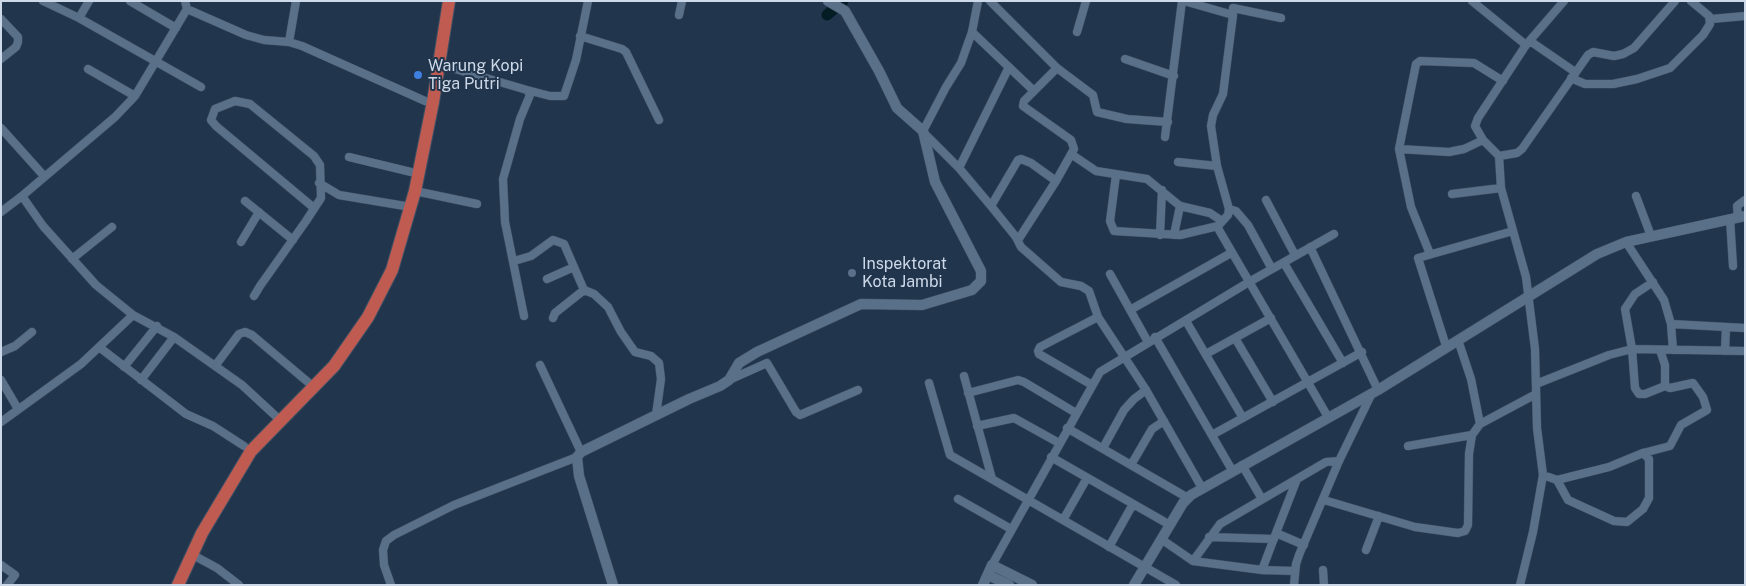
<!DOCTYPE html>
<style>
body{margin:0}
#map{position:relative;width:1746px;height:586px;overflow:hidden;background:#21354c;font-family:"Public Sans",sans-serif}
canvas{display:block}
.frame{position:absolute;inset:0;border:2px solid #cdd9e8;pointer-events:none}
</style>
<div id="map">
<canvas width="1746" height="586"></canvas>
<div class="frame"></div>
</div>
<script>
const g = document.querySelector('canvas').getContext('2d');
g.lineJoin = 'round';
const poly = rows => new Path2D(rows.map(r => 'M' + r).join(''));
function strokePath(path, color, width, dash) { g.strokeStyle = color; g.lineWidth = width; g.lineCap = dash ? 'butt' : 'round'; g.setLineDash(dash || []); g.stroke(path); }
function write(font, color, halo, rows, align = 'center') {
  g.font = font + ' "Public Sans",sans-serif'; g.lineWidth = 4; g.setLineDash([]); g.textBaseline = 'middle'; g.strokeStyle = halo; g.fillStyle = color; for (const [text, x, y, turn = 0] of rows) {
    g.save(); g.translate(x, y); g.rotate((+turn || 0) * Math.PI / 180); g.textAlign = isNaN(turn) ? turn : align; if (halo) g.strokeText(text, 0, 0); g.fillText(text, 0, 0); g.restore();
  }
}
strokePath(poly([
 [827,15,843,1]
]), '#041d24', 11);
const minor = poly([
 [43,1,79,18,201,87],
 [130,1,176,28],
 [185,1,187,9,135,96,115,117,22,196,43,226,96,285,133,315,174,337,242,385,281,421],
 [990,1,1057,68,1093,95,1097,112,1127,119,1168,122],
 [1184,1,1233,15,1223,94,1213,115,1211,126,1217,166,1229,209,1228,215,1218,226,1219,230,1328,417],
 [1472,1,1526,45],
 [1233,8,1281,18],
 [187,9,246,35,264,40,289,42,302,46,425,101],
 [679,15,682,1],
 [79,18,89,1],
 [1,19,18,37,18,42,16,47,1,59],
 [1711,19,1745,16],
 [972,32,1034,91],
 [1077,32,1086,1],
 [580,36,622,49,626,52,659,120],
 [1530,41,1575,72],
 [289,42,296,1],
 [1125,59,1174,76],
 [438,64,527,90,530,95,520,119,503,179,505,222,524,316],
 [88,69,135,96],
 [1571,78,1585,84,1613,84,1637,79,1670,68,1703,35,1710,24,1709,16,1691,1],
 [527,90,550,96,564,96,576,60,588,1],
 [1,128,44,176],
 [923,131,946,87,961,63,972,32,978,1],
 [925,134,959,168,991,206,1016,237,1021,247,1061,282,1081,286,1089,291,1098,317,1146,390,1202,488],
 [1165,137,1182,1],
 [1399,149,1449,152,1464,149,1483,140],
 [1071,154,1096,171,1147,179,1180,206,1210,213,1222,221],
 [1499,156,1517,153,1522,149,1588,55,1593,52,1614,56,1623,54,1634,48,1675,1],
 [349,157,411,172],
 [1178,162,1217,166],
 [959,168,1009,67],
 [1116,175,1110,221,1114,231,1180,235,1218,226],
 [319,183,339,195,411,207],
 [415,191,477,204],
 [1452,194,1501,188],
 [1636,196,1651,236],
 [1266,200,1295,255],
 [245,201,293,240],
 [991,206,1018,160,1021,159,1031,163,1056,181],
 [1229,209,1236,211,1248,225,1272,269],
 [1,212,22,196],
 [1738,218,1737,206,1745,200],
 [1730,219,1733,266],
 [1160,235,1162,190],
 [1174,235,1180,206],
 [1018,240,1056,181,1074,149,1071,140,1023,106,1024,101,1057,68],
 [241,242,259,212],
 [1626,242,1664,300,1671,324,1673,350],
 [1310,247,1378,390],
 [1430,254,1411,207,1399,149,1416,64,1420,61,1474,63,1503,81],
 [72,259,112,227],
 [514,261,531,256,553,240,564,244,584,290,594,294,608,307,621,332,635,352,651,356,659,363,661,379,656,415],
 [1284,263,1343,363],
 [1110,274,1148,342],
 [547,279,574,267],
 [254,296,260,286,306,221,321,198,320,165,314,156,250,104,235,101,215,109,211,120,216,126,314,208],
 [1130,310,1231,253],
 [553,318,555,313,584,290],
 [1186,321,1243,418],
 [1671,324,1745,328],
 [1155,337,1232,470],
 [1235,338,1273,402],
 [1458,340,1471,379,1480,424],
 [1446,346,1418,258,1513,231],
 [99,347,186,414,213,426,244,446],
 [1660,350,1665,365,1665,386],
 [1725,351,1726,327],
 [1,352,15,346,32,332],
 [1206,354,1271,318],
 [540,365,581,452],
 [215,366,239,334,245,332,252,335,309,383],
 [124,367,157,326],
 [964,376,992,479],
 [1,380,18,409],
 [141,380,174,337],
 [729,380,767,363,796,412,800,415,858,390],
 [929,383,950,455,1176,585],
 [1536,384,1609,355,1632,349,1745,351],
 [1092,385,1039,354,1038,351,1040,347,1098,317],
 [968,393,1018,380,1024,382,1076,413],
 [1,422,81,364,133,315],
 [977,426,1014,418,1059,443],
 [1067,428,1188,498],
 [1212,435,1362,352],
 [1408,446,1472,435],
 [1103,448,1124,410,1134,399,1146,390],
 [1051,457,1170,525],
 [1131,465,1152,429,1164,421],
 [1242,465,1262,499],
 [1543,475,1557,480,1568,500,1614,521,1627,522,1643,509,1649,498,1649,459,1643,453],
 [1557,480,1609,467,1643,453,1670,446,1681,425,1707,410,1703,397,1693,383,1670,388,1665,386,1645,394,1639,394,1635,388,1632,349,1625,309,1635,294,1653,282],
 [958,499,1011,529],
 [1324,500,1415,527,1458,533,1465,531,1468,525,1469,454,1472,435,1480,424,1536,394],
 [1063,520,1087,478],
 [1276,533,1297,479],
 [1209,537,1274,539],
 [1161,539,1193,561],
 [1109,547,1133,504],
 [1366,550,1379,516],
 [191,554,217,568,239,585],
 [1,565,15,575,7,585],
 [992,565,1100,372,1249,282,1334,234],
 [1262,570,1276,533,1304,545],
 [1323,570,1324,585],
 [1295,571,1262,570,1193,561,1220,524,1326,462,1339,461],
 [391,585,384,565,383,550,386,541,394,535,454,505,577,457],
 [1294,585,1296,564,1299,555,1339,461,1372,393],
 [1520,585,1533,532,1543,475,1537,428,1535,349,1526,277,1501,188,1499,156,1483,140,1475,126,1478,118,1526,45,1564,1]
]);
const tertiary = poly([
 [988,575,1009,585],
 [613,585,579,476,577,457,581,452,689,399,720,386,729,380,739,363,757,352,861,304,922,305,972,290,981,281,981,271,935,182,923,131,897,108,879,71,845,11,828,1],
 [983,585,992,565,1032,585],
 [1134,585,1183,503,1191,495,1378,390,1597,254,1626,242,1745,216]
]);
const trunk = poly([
 [178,585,202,533,251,451,334,366,368,317,392,270,415,191,433,102,449,1]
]);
strokePath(minor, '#405164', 9);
strokePath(tertiary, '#405164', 11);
strokePath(trunk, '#405164', 14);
strokePath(minor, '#5a7089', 8);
strokePath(tertiary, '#5a7089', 10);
strokePath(trunk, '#c05b52', 12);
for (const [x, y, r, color] of [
 [418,75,5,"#3f7fe0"],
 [852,273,5,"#5c6f8a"]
]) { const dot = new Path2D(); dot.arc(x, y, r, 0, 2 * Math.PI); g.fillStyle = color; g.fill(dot); strokePath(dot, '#21354c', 2); }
write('16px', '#cdd9e8', '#21354c', [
 ["Warung Kopi",428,66],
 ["Tiga Putri",428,84],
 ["Inspektorat",862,264],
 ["Kota Jambi",862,282]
], 'left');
</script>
